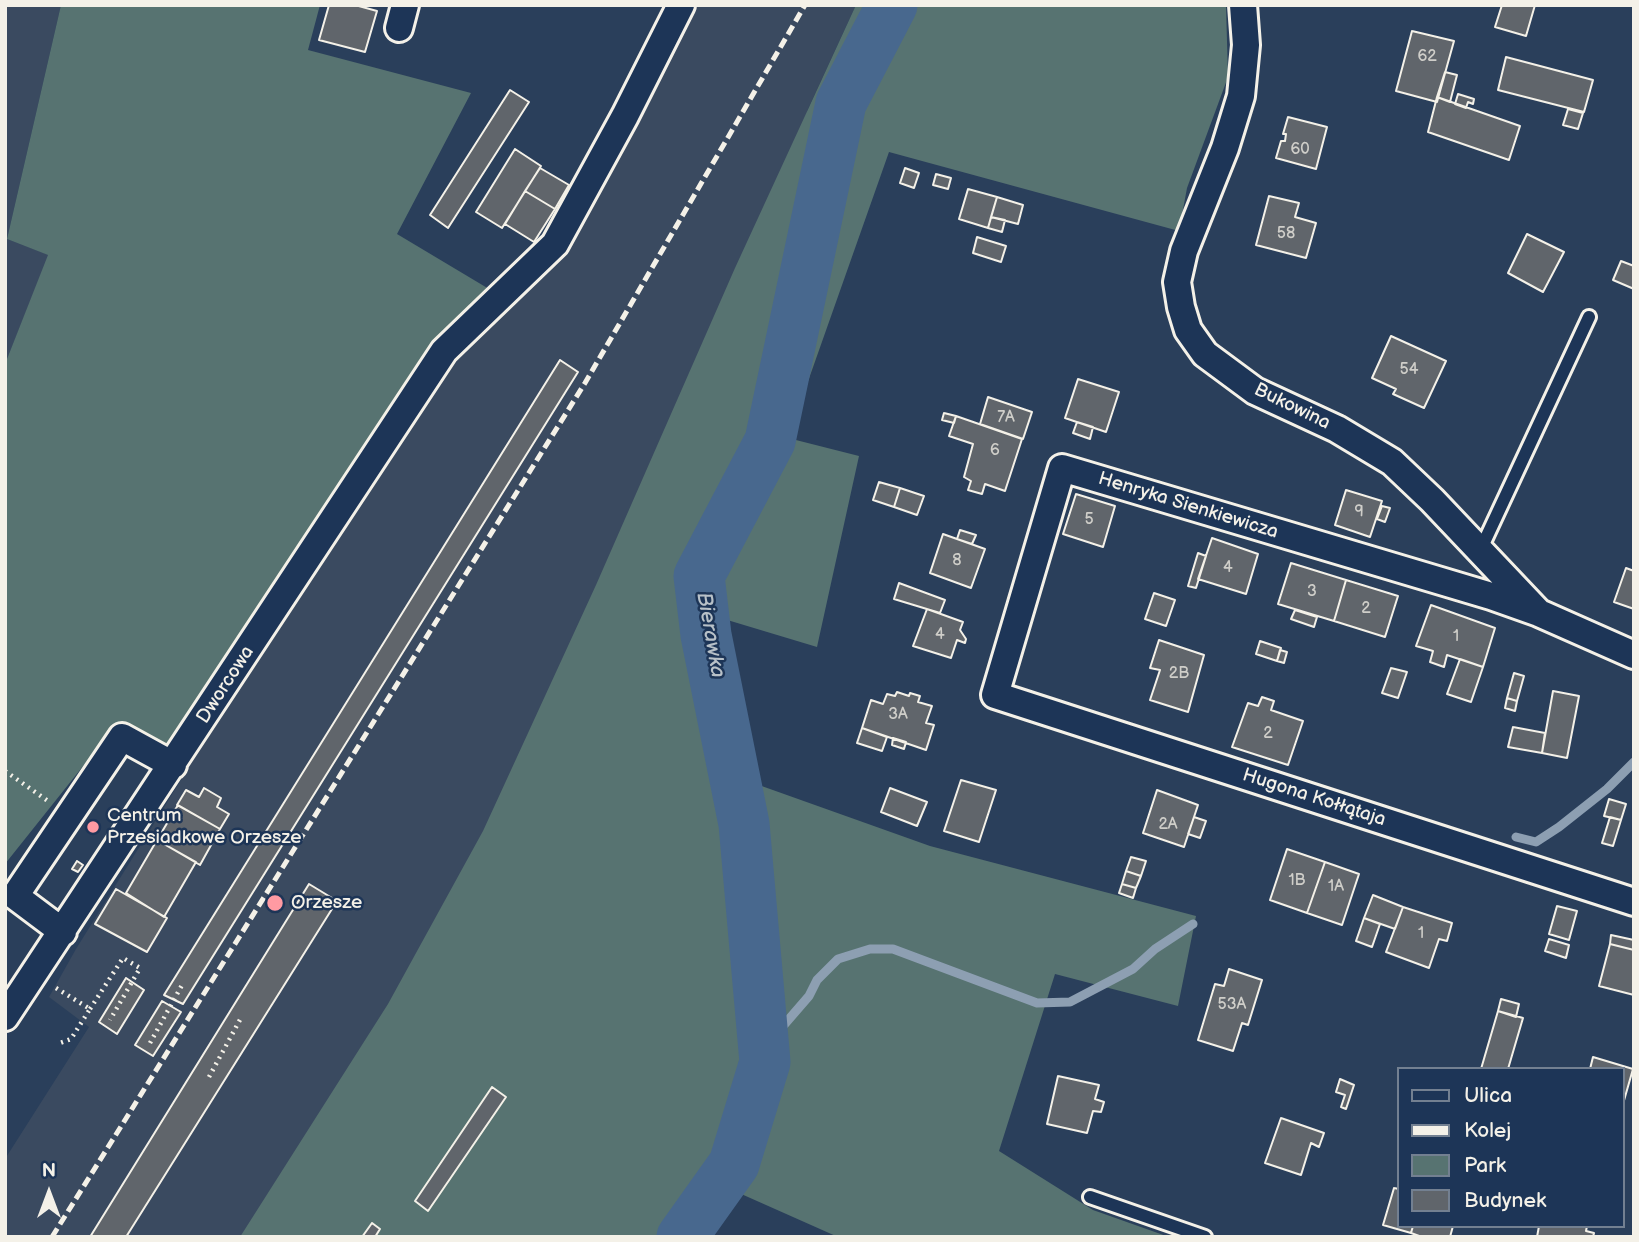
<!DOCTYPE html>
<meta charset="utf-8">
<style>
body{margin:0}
#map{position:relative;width:1639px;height:1242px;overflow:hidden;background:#2a3f5b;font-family:"Balsamiq Sans",sans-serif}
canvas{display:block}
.frame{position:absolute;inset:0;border:7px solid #f4f1e8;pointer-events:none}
.legend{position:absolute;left:1397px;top:1067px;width:228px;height:161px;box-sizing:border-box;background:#1d3557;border:2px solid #738091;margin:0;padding:9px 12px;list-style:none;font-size:21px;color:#f4f1e8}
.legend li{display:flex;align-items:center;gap:14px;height:35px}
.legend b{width:35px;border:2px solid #738091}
.north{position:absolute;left:14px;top:1158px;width:70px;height:70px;-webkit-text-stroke:5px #1d3557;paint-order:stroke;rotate:0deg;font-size:19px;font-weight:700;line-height:28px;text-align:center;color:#f4f1e8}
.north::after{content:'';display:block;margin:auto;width:24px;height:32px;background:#f4f1e8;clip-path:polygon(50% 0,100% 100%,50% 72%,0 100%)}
</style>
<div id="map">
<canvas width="1639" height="1242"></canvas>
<div class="frame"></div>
<ul class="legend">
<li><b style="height:9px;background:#1d3557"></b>Ulica</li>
<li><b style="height:9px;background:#f4f1e8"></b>Kolej</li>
<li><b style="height:19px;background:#577371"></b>Park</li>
<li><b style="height:19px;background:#60656b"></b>Budynek</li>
</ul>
<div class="north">N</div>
</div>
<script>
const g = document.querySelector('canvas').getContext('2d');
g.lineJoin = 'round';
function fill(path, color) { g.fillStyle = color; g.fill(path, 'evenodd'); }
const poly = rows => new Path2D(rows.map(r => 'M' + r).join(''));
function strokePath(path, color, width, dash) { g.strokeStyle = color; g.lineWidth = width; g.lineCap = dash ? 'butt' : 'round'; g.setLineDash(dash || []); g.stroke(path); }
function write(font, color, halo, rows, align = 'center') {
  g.font = font + ' "Balsamiq Sans",sans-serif'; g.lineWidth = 5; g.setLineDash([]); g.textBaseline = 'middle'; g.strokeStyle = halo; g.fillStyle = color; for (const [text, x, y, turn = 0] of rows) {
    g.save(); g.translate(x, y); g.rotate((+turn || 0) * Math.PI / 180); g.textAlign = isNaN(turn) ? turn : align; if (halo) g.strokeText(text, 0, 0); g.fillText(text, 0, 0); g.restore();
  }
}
fill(poly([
 [5,5,61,5,7,239,49,255,5,364],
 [691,5,856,5,808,109,446,1237,5,1237,5,1159,89,1027,49,997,76,949,189,767,448,358,567,243]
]), '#3a4a60');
fill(poly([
 [61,5,320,5,308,50,471,93,397,234,489,289,437,343,167,755,115,726,5,864,5,364,48,255,7,239],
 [856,5,1226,5,1228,77,1187,188,1179,231,889,152,788,438,859,456,817,647,724,619,756,784,930,846,1196,916,1178,1006,1055,974,999,1151,1093,1210,1169,1237,838,1237,730,1189,696,1237,240,1237,388,1004,483,831,596,585,735,268]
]), '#577371');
strokePath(poly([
 [1516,837,1536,842,1559,827,1607,789,1634,762],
 [764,1048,809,996,817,980,838,959,870,949,893,949,1037,1003,1070,1002,1133,969,1155,949,1193,924]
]), '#8d9fb2', 9);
strokePath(poly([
 [682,1237,734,1164,765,1062,744,824,706,635,699,576,770,441,841,103,892,5]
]), '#48688e', 51);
const building = poly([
 [329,5,355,5,377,11,365,52,319,40,329,5],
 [1502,5,1535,5,1526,36,1495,27,1502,5],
 [1412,31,1454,41,1437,102,1396,91,1412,31],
 [1506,57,1593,80,1584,112,1498,90,1506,57],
 [1445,72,1457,75,1450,102,1437,97,1445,72],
 [510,90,529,102,448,228,430,215,510,90],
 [1458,94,1474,99,1473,104,1468,102,1466,108,1455,104,1458,94],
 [1437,97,1520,126,1509,160,1428,132,1437,97],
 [1568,109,1583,113,1578,129,1563,125,1568,109],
 [1288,117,1327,127,1316,169,1276,158,1281,141,1285,141,1286,134,1283,134,1288,117],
 [515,149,541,166,502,228,476,212,515,149],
 [540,168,569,185,555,209,525,191,540,168],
 [905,168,919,173,914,188,900,183,905,168],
 [936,174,951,178,948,189,933,185,936,174],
 [968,189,997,197,988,228,959,219,968,189],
 [525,191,555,209,534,242,505,224,525,191],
 [1269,196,1299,203,1295,217,1316,223,1306,258,1256,245,1269,196],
 [997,197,1023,205,1018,224,991,217,997,197],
 [991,217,1005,220,1002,232,988,228,991,217],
 [1527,234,1564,252,1543,292,1508,273,1527,234],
 [977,237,1006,246,1001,262,973,253,977,237],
 [1621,261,1634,266,1634,289,1613,280,1621,261],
 [1391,336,1446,361,1424,408,1393,394,1396,389,1372,378,1391,336],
 [560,360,578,372,183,1004,164,995,560,360],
 [1078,379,1119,392,1106,432,1065,418,1078,379],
 [988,397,1032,412,1023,439,980,424,988,397],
 [944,413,956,416,954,423,942,420,944,413],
 [956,416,1022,439,1005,491,985,484,982,494,968,490,971,481,964,477,973,444,949,436,956,416],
 [1077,422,1093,427,1090,439,1073,433,1077,422],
 [879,482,900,488,894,507,873,500,879,482],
 [900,488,924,496,917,515,894,507,900,488],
 [1346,490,1382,501,1370,537,1335,525,1346,490],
 [1076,494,1115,506,1103,547,1063,534,1076,494],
 [1382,506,1390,508,1385,522,1377,519,1382,506],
 [960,530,976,535,972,544,957,539,960,530],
 [943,534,985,549,971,588,930,573,943,534],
 [1212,538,1258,554,1246,594,1198,579,1212,538],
 [1198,553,1206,556,1196,588,1188,586,1198,553],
 [1291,563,1346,580,1334,621,1278,604,1291,563],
 [1626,568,1634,571,1634,609,1614,602,1626,568],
 [1346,580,1398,596,1385,637,1334,621,1346,580],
 [899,583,945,600,940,613,894,599,899,583],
 [1154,593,1175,600,1166,626,1145,619,1154,593],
 [1431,605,1495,628,1483,667,1447,655,1444,667,1430,662,1433,651,1416,646,1431,605],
 [927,609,963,622,960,630,966,639,965,643,957,640,951,658,913,646,927,609],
 [1295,610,1317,617,1314,627,1291,619,1295,610],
 [1159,640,1204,655,1188,712,1150,700,1160,670,1150,668,1159,640],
 [1260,641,1281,648,1277,661,1256,654,1260,641],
 [1280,650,1287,652,1284,663,1277,661,1280,650],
 [1460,659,1483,667,1471,702,1447,694,1460,659],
 [1391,668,1407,672,1398,698,1382,693,1391,668],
 [1514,673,1524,676,1517,701,1507,698,1514,673],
 [1553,691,1579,696,1567,758,1542,753,1553,691],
 [897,692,909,696,910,693,920,696,918,702,932,706,926,723,934,725,926,750,862,728,871,700,883,704,887,694,895,696,897,692],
 [1262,697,1274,701,1271,710,1303,721,1288,765,1232,747,1248,703,1258,706,1262,697],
 [1507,698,1517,701,1515,711,1505,708,1507,698],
 [1513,727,1545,733,1542,753,1508,747,1513,727],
 [862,728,887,737,882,751,857,743,862,728],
 [893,738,906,742,904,749,892,745,893,738],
 [961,780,996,790,979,842,944,831,961,780],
 [204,788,221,798,217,807,229,814,220,829,177,805,186,790,199,797,204,788],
 [890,788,927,802,917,826,881,812,890,788],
 [1157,790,1198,805,1184,847,1143,833,1157,790],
 [1609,799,1626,804,1621,820,1604,816,1609,799],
 [178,805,220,829,200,865,157,840,178,805],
 [1194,817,1206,821,1200,838,1188,834,1194,817],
 [1610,817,1621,820,1613,846,1602,843,1610,817],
 [157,840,196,862,164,917,126,893,157,840],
 [1287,849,1325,862,1307,913,1270,900,1287,849],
 [1131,857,1146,861,1141,876,1126,871,1131,857],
 [77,861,83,865,78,872,72,869,77,861],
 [1325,862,1359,874,1342,925,1307,913,1325,862],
 [1126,871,1141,876,1136,888,1122,884,1126,871],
 [309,884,337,901,126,1237,90,1237,309,884],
 [1122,884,1136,888,1133,898,1119,893,1122,884],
 [116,889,167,918,147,952,95,924,116,889],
 [1373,895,1403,907,1395,929,1364,918,1373,895],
 [1557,906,1577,911,1569,940,1549,934,1557,906],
 [1403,907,1452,923,1447,941,1439,939,1429,968,1386,952,1403,907],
 [1364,918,1380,924,1372,947,1356,941,1364,918],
 [1611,935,1634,940,1634,950,1610,944,1611,935],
 [1549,939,1569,945,1566,958,1545,951,1549,939],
 [1610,944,1634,950,1634,995,1599,986,1610,944],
 [1229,969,1262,980,1248,1025,1242,1023,1233,1051,1198,1040,1215,984,1224,986,1229,969],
 [126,978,144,990,117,1034,99,1022,126,978],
 [1501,999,1519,1004,1516,1017,1498,1011,1501,999],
 [162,1001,181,1012,153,1056,135,1045,162,1001],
 [1498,1011,1523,1018,1508,1069,1481,1069,1498,1011],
 [1593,1057,1633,1069,1623,1104,1623,1069,1590,1069,1593,1057],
 [1058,1076,1099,1085,1095,1099,1104,1102,1101,1112,1093,1111,1087,1133,1047,1124,1058,1076],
 [1340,1079,1354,1085,1346,1109,1341,1107,1345,1095,1336,1092,1340,1079],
 [492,1087,506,1097,428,1211,415,1201,492,1087],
 [1281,1118,1324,1133,1319,1147,1311,1143,1301,1175,1265,1163,1281,1118],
 [1394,1188,1399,1189,1399,1226,1413,1226,1411,1233,1383,1225,1394,1188],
 [372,1223,380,1229,375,1237,362,1237,372,1223],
 [1413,1226,1453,1226,1450,1237,1422,1237,1411,1233,1413,1226],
 [1539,1226,1587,1226,1586,1231,1594,1233,1593,1237,1537,1237,1539,1226]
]);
fill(building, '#60656b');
strokePath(building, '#f4f1e8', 2);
const lane = poly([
 [1480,551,1589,317],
 [1090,1197,1205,1237]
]);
const street = poly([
 [1243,5,1246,45,1241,96,1225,148,1184,251,1177,282,1181,307,1188,330,1205,354,1255,391,1337,429,1392,462,1432,500,1539,613,1634,655],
 [399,28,405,5],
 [1539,613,1491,596,1062,468,995,695,1634,902],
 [63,932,15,896,122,737,173,765],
 [5,1017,444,351,555,244,625,116,681,5]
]);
strokePath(lane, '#f4f1e8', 18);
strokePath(street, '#f4f1e8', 32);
strokePath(poly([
 [5,771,48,801],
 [56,988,90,1009,71,1039,60,1043],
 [90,1009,123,958,140,968,110,1020],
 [150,1043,182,985],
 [209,1077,242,1016]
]), '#f4f1e8', 4.5, [2, 5]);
strokePath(lane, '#1d3557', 12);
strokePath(street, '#1d3557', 26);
strokePath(poly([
 [52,1237,585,383,805,5]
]), '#f4f1e8', 5, [10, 5]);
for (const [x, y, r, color] of [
 [93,827,7,"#ff9aa2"],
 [275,903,9,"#ff9aa2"]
]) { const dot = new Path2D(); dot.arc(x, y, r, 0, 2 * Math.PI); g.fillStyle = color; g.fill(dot); strokePath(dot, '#1d3557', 2.5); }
write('16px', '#cfcec9', null, [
 ["62",1427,57],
 ["60",1300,150],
 ["58",1286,234],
 ["54",1409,370],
 ["7A",1006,418],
 ["6",995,451],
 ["9",1359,512],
 ["5",1089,520],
 ["8",957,561],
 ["4",1228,568],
 ["3",1312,592],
 ["2",1366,609],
 ["4",940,635],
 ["1",1456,637],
 ["2B",1179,674],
 ["3A",898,715],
 ["2",1268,734],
 ["2A",1168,825],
 ["1B",1297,881],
 ["1A",1336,887],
 ["1",1421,934],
 ["53A",1232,1005]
]);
write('19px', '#f4f1e8', '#1d3557', [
 ["Bukowina",1292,407,26],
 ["Henryka Sienkiewicza",1188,506,17],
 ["Dworcowa",226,685,-57],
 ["Hugona Kołłątaja",1314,798,18]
]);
write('19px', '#f4f1e8', '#1d3557', [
 ["Centrum",107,816],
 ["Przesiadkowe Orzesze",107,838],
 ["Orzesze",291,903]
], 'left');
write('italic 21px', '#b8c1c8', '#1d3557', [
 ["Bierawka",710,635,80]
]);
</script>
